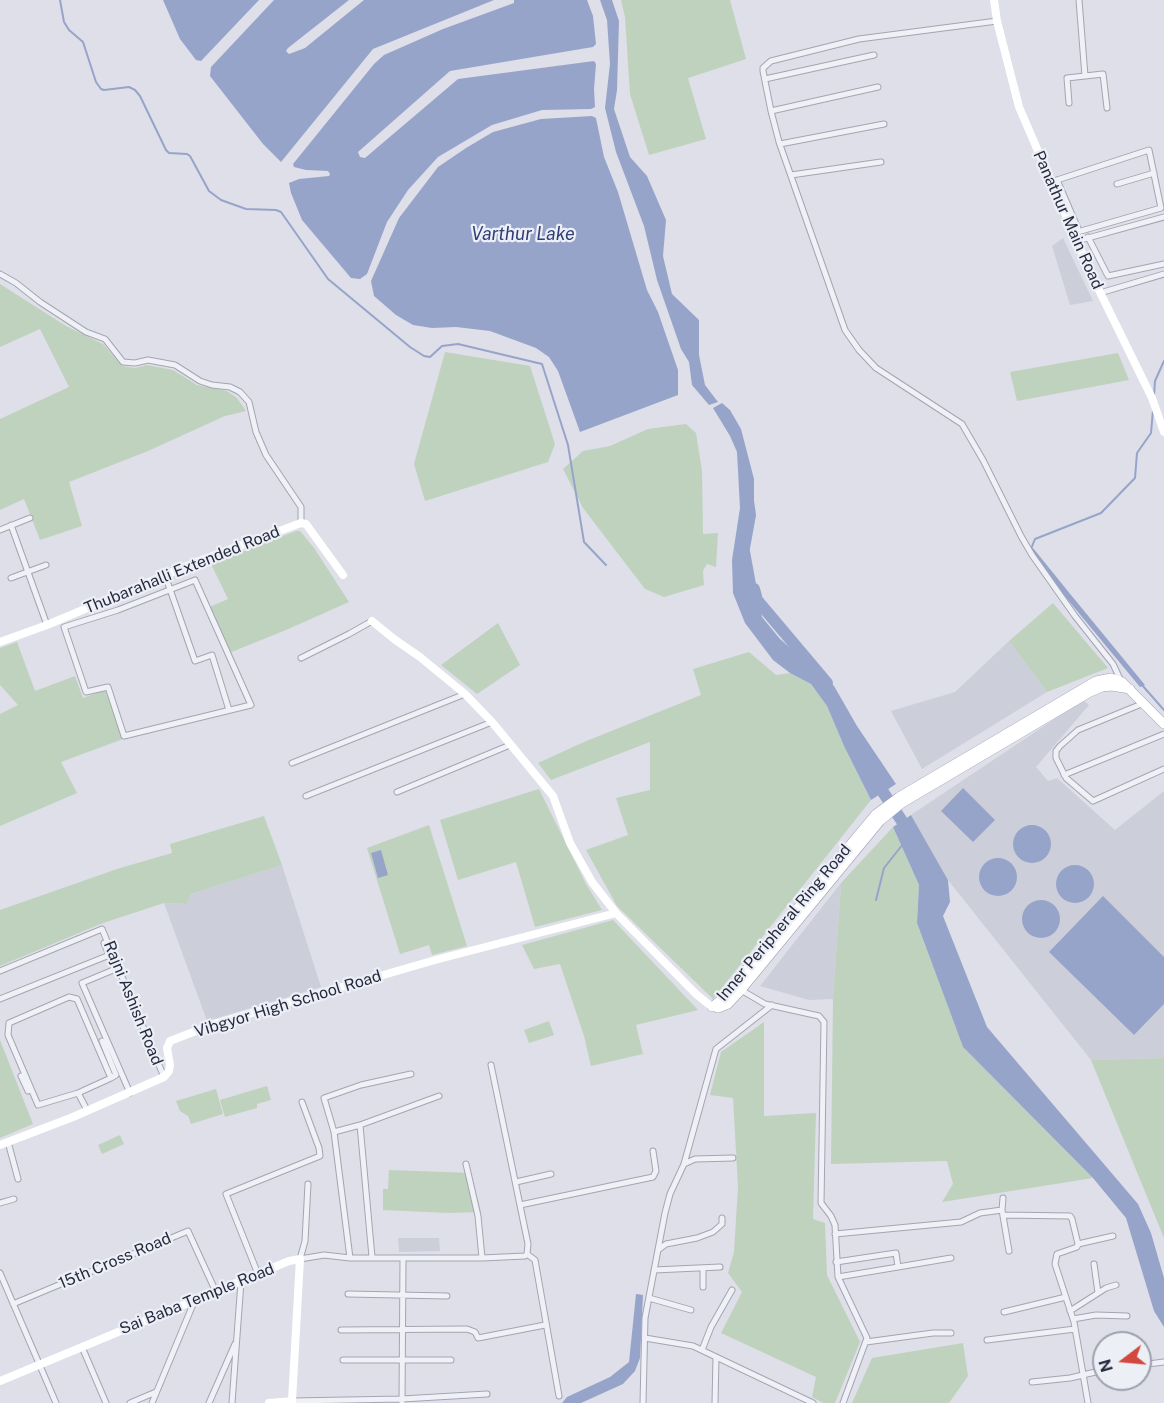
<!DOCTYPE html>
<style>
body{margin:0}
#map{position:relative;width:1164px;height:1403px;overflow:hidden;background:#dedfe8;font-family:"Public Sans",sans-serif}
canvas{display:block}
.north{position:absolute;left:1092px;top:1331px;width:60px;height:60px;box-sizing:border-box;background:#edeff6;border:2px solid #9da0ad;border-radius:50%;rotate:254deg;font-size:16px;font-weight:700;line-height:24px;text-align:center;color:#262a3f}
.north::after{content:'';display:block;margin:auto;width:21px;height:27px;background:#d3483c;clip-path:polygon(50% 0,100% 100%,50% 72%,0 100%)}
</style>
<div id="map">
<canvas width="1164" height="1403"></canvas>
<div class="north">N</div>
</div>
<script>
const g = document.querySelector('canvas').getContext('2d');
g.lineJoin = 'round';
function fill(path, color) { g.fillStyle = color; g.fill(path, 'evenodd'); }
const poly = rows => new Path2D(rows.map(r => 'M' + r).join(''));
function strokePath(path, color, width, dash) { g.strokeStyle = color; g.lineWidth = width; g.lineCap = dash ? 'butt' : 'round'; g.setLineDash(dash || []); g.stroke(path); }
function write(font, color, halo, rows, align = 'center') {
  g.font = font + ' "Public Sans",sans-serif'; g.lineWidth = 4.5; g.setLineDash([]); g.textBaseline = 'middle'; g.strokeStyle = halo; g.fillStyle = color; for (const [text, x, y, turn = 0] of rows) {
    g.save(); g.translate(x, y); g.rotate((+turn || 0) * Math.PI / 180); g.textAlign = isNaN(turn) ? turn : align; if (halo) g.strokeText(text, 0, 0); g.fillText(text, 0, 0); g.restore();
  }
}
fill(poly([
 [1063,238,1093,301,1070,305,1052,246],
 [1009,641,1047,692,922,769,891,711,955,692],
 [1083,700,1089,705,1036,767,1048,781,1057,778,1115,830,1164,791,1164,1058,1091,1060,948,880,911,815],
 [282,865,321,987,207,1021,164,903,185,904,191,894],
 [841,883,833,999,809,1000,760,986],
 [398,1238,439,1238,440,1251,399,1252]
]), '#ccceda');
fill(poly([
 [621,0,730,0,746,59,688,78,706,139,649,155,630,94,625,17],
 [0,284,66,326,103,344,122,366,135,368,147,365,173,370,197,385,227,391,237,398,246,411,225,416,148,451,69,482,82,526,40,540,24,499,0,510,0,419,69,387,40,329,0,347],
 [445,352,530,366,555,444,548,462,425,501,414,464],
 [1118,353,1129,380,1017,401,1010,372],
 [686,424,696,433,702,471,703,534,718,533,716,567,707,564,703,571,704,585,664,597,645,589,583,508,563,469,583,451,610,446,648,429],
 [296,531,300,531,314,548,349,602,286,630,229,653,207,608,228,599,211,564],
 [1053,603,1108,668,1047,692,1009,641],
 [498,623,520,665,477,694,441,665],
 [17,642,35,691,75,676,83,698,105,690,123,739,61,762,77,793,0,826,0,714,18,705,0,685,0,648],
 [749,652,776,675,790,673,811,684,827,706,844,746,871,800,713,999,617,906,586,850,628,835,616,798,650,790,650,742,551,780,538,763,584,742,701,695,693,669],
 [539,789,586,884,602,910,535,927,516,862,458,880,440,820],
 [264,816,282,865,191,894,186,904,164,903,103,923,0,966,0,910,120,868,172,853,170,844],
 [429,825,467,946,432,955,429,945,400,954,367,848],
 [893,827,919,885,917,923,963,1047,1093,1178,942,1202,953,1184,947,1161,831,1164,833,999,841,883],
 [613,920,698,1010,636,1025,643,1054,591,1066,584,1036,560,964,534,969,522,945],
 [549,1021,554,1035,529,1043,524,1030],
 [764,1022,764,1116,816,1113,813,1219,825,1223,827,1275,860,1342,835,1403,823,1403,812,1397,816,1377,721,1333,742,1292,728,1273,734,1252,738,1187,733,1098,710,1095,721,1052],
 [0,1040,33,1124,0,1138],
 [1164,1058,1164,1238,1091,1060],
 [267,1086,271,1100,257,1104,257,1108,225,1117,220,1100],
 [216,1089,223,1114,191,1124,188,1116,180,1111,176,1101],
 [120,1135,124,1144,102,1154,98,1145],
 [389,1170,471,1173,481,1212,449,1213,383,1210,383,1189,388,1189],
 [963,1343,968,1376,949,1403,852,1403,872,1358]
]), '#bfd2be');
fill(poly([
 [163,0,259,0,201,61,196,60,180,39],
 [274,0,349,0,288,48,286,51,289,54,305,48,364,0,494,0,373,49,281,162,263,144,210,76,211,67],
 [514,0,587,0,593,16,596,44,593,47,450,71,358,152,360,157,365,158,458,79,594,61,596,64,594,89,595,107,591,109,542,110,492,125,438,157,408,190,387,222,367,274,360,279,351,278,302,220,291,193,289,183,299,179,329,176,330,174,328,171,306,170,294,167,293,164,374,64,384,55,443,29,514,3],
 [600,0,612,0,619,21,617,90,614,109,630,157,647,176,666,220,663,256,672,294,699,320,699,355,705,385,718,402,709,405,692,385,689,362,681,349,657,280,644,226,616,152,605,108,610,64,607,20],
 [592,116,596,118,604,157,618,192,647,290,658,312,678,370,678,395,580,432,558,371,549,357,536,348,490,331,456,327,432,328,413,325,396,315,374,296,371,281,399,218,438,167,466,148,493,132,541,119],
 [722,403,730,410,741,429,754,479,754,502,746,529,762,617,780,639,834,686,857,726,896,784,871,800,844,746,827,706,811,684,790,673,773,660,745,623,733,593,732,560,740,508,737,452,730,436,713,408],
 [1033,548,1071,595,1145,685,1140,687,1063,594,1028,551],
 [963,788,995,820,973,842,941,811],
 [911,815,948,880,950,902,943,916,987,1027,1138,1204,1151,1233,1164,1278,1164,1327,1154,1311,1126,1218,1093,1178,963,1047,917,923,919,885,893,827],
 '1013 844a19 19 0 1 1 38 0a19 19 0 1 1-38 0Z',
 [381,850,388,875,378,878,371,853],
 '979 877a19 19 0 1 1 38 0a19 19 0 1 1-38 0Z',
 '1056 884a19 19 0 1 1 38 0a19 19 0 1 1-38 0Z',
 [1103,896,1164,957,1164,1004,1134,1035,1049,952],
 '1022 919a19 19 0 1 1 38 0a19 19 0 1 1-38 0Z',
 [636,1294,643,1295,640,1358,635,1371,623,1384,581,1403,562,1403,567,1397,610,1377,629,1362]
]), '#97a4ca');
strokePath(poly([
 [60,0,64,22,69,30,83,42,96,82,101,89,104,90,129,87,135,90,140,96,166,150,169,153,187,154,190,156,209,191,221,200,246,209,276,210,281,212,328,279,410,347,424,356,430,357,442,346,458,344,542,364,568,445,584,542,606,565],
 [1154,396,1155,381,1164,361],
 [1032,550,1031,549,1035,539,1101,513,1135,478,1137,453,1151,433,1153,410],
 [1142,685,1164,710],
 [876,900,884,868,903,844]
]), '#97a4ca', 2);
strokePath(poly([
 [744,548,750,515,748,501],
 [754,589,757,600,827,683],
 [877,778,883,792,911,835]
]), '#97a4ca', 12);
const street = poly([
 [1079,0,1085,76],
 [997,21,859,39,771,61,763,68,763,71,771,111,779,142,845,330,859,350,876,368,962,424,983,460,1021,536,1032,555,1075,616,1113,664,1121,681],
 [765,79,874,55],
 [1069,103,1067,78,1103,74,1107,108],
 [771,111,878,87],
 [780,144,884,124],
 [791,175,881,162],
 [1057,180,1079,231],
 [1051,182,1149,150,1161,208,1074,233],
 [1117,184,1154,173],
 [1088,237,1108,276,1164,264],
 [1077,241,1164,217],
 [0,274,16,283,40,302,86,332,105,339,123,362,135,363,148,360,175,365,200,381,212,385,230,387,240,392,249,402,256,432,266,455,301,507,301,523],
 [1100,293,1164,274],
 [11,525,47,625],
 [0,530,30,518],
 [165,575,195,661,212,655,229,710],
 [11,578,46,565],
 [195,580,251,705,124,736,108,687,86,692,64,627,118,610,195,580],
 [301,658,349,634,372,621],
 [1144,703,1078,730,1060,746,1056,751,1056,758,1066,778,1093,801,1164,769],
 [292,763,465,694],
 [1064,775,1164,734],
 [397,792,510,745],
 [306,796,492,722],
 [104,943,109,955],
 [118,968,82,983,130,1093],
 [0,971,102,929,164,1077],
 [741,990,765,1004,819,1016,824,1022,821,1203,831,1216,835,1225,838,1277,867,1338,843,1403],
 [0,999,112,954],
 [102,1041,116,1075,111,1078],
 [491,1065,528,1244,527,1254],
 [21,1076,28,1091],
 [78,1093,111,1078,77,999,69,997,9,1023,8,1035,38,1105,78,1093,87,1110],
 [360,1125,372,1257],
 [334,1132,360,1125,439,1096],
 [8,1142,18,1179],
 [466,1164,478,1216,482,1258],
 [684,1164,695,1159,733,1158],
 [516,1182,551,1174],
 [1003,1198,1002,1210,1009,1251],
 [0,1203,14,1199],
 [520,1205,653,1177,656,1171,653,1151],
 [1003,1215,1070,1216,1072,1219,1078,1244,1077,1247,1057,1254,1055,1264,1074,1322,1088,1403],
 [835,1234,961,1222,980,1213,1002,1210],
 [1078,1244,1113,1236],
 [658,1250,666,1244,697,1238,713,1232,722,1224,722,1218],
 [527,1254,535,1260,559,1396],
 [350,1258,334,1132,324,1098,361,1085,411,1074],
 [300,1259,324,1255,350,1258,482,1258,525,1256,527,1254],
 [300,1259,305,1241,308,1184],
 [836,1262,896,1253,898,1267,951,1258],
 [1094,1264,1098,1293],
 [703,1268,703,1287],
 [654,1270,720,1267],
 [0,1273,56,1403],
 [258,1274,226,1194,320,1156,319,1148,302,1102],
 [838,1277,898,1267],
 [348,1294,447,1296],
 [649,1298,691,1310],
 [13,1304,188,1231,216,1292],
 [1070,1311,1106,1288,1116,1285],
 [1004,1312,1066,1297],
 [1073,1319,1096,1315,1127,1316],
 [341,1330,467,1329,475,1332,478,1338,545,1325],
 [645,1338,693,1346,813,1403],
 [987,1340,1075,1329],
 [866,1342,933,1333,951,1333],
 [82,1347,106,1403],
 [702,1350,711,1327,732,1290],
 [343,1360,451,1360],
 [1140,1365,1164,1362],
 [1032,1382,1070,1378,1104,1370],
 [292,1401,402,1399,487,1394],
 [130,1403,156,1392],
 [152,1403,194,1302],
 [209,1403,235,1344],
 [232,1403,241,1282],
 [402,1403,403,1258],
 [643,1403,645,1318,665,1213,670,1194,684,1164,716,1049,772,1005],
 [715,1403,716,1357]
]);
const primary = poly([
 [712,1007,722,999,876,814,899,797,1096,681,1111,678,1122,682,1164,724],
 [715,1007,718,1008,728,1004,741,990,880,821,902,803,1090,692,1102,687,1112,686,1130,689]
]);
strokePath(street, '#a3a5b2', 7);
strokePath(primary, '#9ca0b4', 10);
strokePath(street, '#f0f1f6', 5);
strokePath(poly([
 [994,0,997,21,1019,107,1091,274,1152,398,1164,432],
 [372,621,394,639,420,657,465,694,492,722,553,796,570,843,592,882,616,913,696,994,712,1007],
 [0,642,47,625,199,561,301,523,306,524,343,575],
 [0,1145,73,1117,164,1077,169,1071,170,1065,167,1048,170,1041,214,1024,435,960,616,913],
 [0,1381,289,1261,300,1259,292,1401,269,1403]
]), '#fff', 8);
strokePath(primary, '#fff', 9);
write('16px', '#262a3f', '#edeff6', [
 ["Panathur Main Road",1068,220,66],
 ["Thubarahalli Extended Road",182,570,-22],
 ["Inner Peripheral Ring Road",784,923,-50],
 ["Rajni Ashish Road",133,1003,68],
 ["Vibgyor High School Road",288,1004,-17],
 ["15th Cross Road",115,1261,-23],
 ["Sai Baba Temple Road",197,1299,-22]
]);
write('italic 18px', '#2f3e75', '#edeff6', [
 ["Varthur Lake",523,234]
]);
</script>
